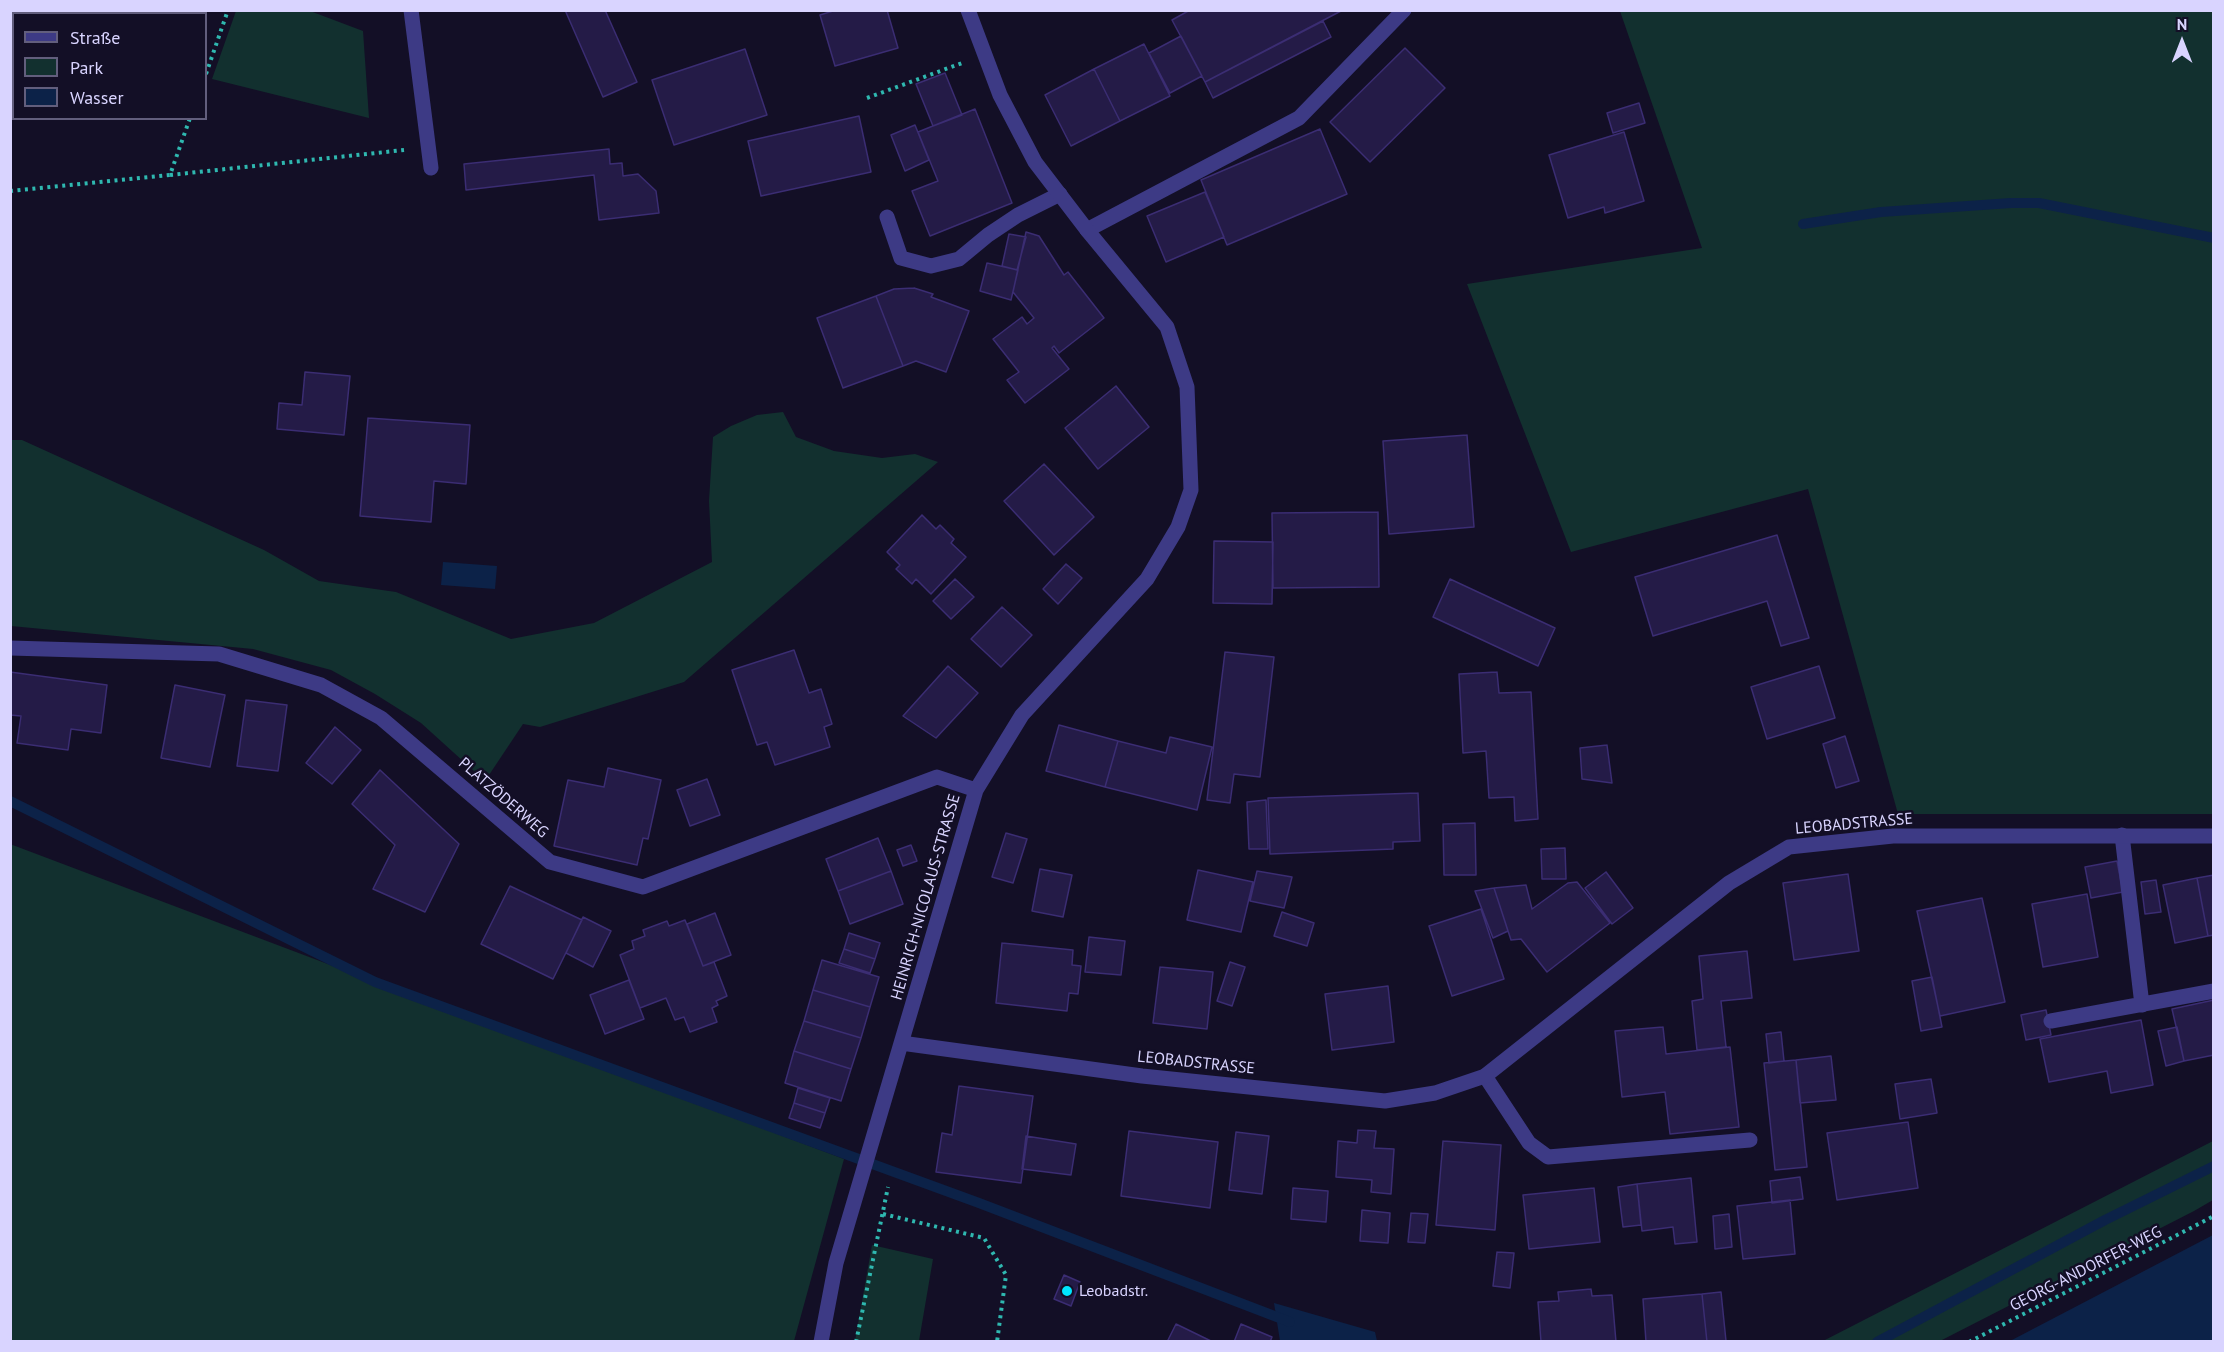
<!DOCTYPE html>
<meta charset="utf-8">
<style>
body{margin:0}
#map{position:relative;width:2224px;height:1352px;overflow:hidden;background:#130f26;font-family:"PT Sans",sans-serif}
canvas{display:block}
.frame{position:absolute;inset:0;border:12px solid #d9d4ff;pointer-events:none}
.legend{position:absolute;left:12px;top:12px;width:195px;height:108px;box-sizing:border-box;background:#130f26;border:2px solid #625e7d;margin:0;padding:8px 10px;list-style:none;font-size:18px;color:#d9d4ff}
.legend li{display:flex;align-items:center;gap:12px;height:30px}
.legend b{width:30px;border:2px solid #625e7d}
.north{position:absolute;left:2152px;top:12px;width:60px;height:60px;-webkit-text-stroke:4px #130f26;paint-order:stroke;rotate:0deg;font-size:16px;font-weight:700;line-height:24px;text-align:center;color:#d9d4ff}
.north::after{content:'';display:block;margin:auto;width:21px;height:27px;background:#d9d4ff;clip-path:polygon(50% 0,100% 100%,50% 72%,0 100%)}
</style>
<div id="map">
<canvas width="2224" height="1352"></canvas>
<div class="frame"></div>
<ul class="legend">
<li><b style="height:8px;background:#3d3a85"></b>Straße</li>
<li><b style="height:16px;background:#12302f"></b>Park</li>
<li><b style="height:16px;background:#0c2248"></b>Wasser</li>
</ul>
<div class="north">N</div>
</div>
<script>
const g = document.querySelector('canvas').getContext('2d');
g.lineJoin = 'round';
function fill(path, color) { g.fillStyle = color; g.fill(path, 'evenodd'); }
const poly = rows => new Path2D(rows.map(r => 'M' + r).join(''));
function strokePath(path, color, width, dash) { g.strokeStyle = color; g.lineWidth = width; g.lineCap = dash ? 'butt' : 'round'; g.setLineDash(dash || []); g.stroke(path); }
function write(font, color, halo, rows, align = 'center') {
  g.font = font + ' "PT Sans",sans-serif'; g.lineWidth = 5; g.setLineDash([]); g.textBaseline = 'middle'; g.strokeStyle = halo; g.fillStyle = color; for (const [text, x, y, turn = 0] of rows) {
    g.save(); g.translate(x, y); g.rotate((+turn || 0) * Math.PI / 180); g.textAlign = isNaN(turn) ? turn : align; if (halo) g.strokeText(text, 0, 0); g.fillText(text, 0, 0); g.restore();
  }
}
fill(poly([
 [236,11,310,11,363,31,369,118,212,79],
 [1620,11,2213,11,2213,814,1898,814,1808,489,1571,552,1467,284,1702,248],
 [783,412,796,437,834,451,882,458,915,454,938,462,684,682,540,727,523,724,485,781,421,723,375,694,331,670,253,649,11,626,11,440,22,440,264,550,319,581,396,592,511,639,594,623,712,562,709,501,713,437,731,426,757,415],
 [10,844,844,1159,794,1341,11,1341],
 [2213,1141,2213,1200,2194,1211,1940,1341,1823,1341],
 [872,1245,933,1259,919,1341,855,1341]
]), '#12302f');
fill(poly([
 [443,562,497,566,495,589,441,585],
 [2213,1235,2213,1341,2010,1341],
 [1274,1303,1375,1332,1377,1341,1280,1341]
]), '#0c2248');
strokePath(poly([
 [1803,224,1881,212,2011,203,2039,203,2214,238],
 [10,801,375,982,979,1203,1290,1322],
 [1877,1342,2105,1220,2214,1166]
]), '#0c2248', 10);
const building = poly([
 [565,10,605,10,637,82,603,97,565,10],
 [836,10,887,10,898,48,835,66,820,15,836,10],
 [1190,10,1341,10,1341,11,1205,82,1172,20,1190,10],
 [1323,21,1331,37,1213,98,1205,82,1323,21],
 [14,36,14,97,10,97,10,37,14,36],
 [1181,36,1202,76,1170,93,1149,53,1181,36],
 [1144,44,1170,96,1120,121,1094,69,1144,44],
 [1405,48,1445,88,1370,162,1330,122,1405,48],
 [745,49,767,115,674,145,652,80,745,49],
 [1094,69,1120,121,1071,146,1045,95,1094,69],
 [945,73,962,115,933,126,916,84,945,73],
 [1639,103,1645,123,1613,133,1607,113,1639,103],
 [975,109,1012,203,930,236,912,191,938,181,918,132,975,109],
 [859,116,871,172,761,196,748,141,859,116],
 [915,125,929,160,905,171,891,135,915,125],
 [1320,129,1347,194,1227,245,1201,180,1320,129],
 [1624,132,1644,201,1605,213,1604,207,1568,218,1549,155,1624,132],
 [609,149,610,164,622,163,623,176,638,174,656,191,659,213,599,220,594,175,466,190,464,164,609,149],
 [1205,192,1224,237,1166,262,1147,216,1205,192],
 [1026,232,1039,236,1064,275,1068,272,1104,318,1059,353,1054,346,1052,348,1069,369,1025,403,1007,380,1019,372,993,339,1022,317,1027,324,1034,318,1013,292,1026,232],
 [1009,234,1026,237,1017,270,1002,266,1009,234],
 [987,263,1018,270,1011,300,980,291,987,263],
 [914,288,933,294,931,297,969,311,946,372,916,361,903,366,876,296,894,289,914,288],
 [876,296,903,366,843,388,817,318,876,296],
 [305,372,350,376,344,435,277,429,279,403,302,405,305,372],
 [1116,386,1149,427,1098,469,1065,428,1116,386],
 [368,418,470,425,466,484,434,481,431,522,360,516,368,418],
 [1467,435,1474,527,1389,534,1383,441,1467,435],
 [1044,464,1094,517,1054,555,1004,501,1044,464],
 [1378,512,1379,587,1273,588,1272,513,1378,512],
 [922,515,936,529,940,525,954,539,951,543,966,557,931,594,916,579,912,584,896,569,900,565,887,552,922,515],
 [1777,535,1809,638,1781,646,1767,601,1653,636,1635,577,1777,535],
 [1214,541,1273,542,1272,604,1213,603,1214,541],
 [1066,564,1082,578,1058,604,1043,589,1066,564],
 [955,579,974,597,951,619,933,601,955,579],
 [1450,579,1555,628,1538,666,1433,617,1450,579],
 [1002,607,1032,635,1001,667,971,639,1002,607],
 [794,650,809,693,821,689,832,724,824,727,830,747,775,765,767,742,757,745,732,670,794,650],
 [1225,652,1274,657,1260,777,1234,774,1230,803,1207,800,1225,652],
 [948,666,978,693,936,738,903,716,948,666],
 [1819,666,1835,718,1767,739,1751,687,1819,666],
 [10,672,107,685,101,733,71,729,68,750,17,743,21,716,10,715,10,672],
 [1497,672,1499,693,1531,692,1538,819,1515,821,1514,797,1489,798,1486,751,1463,753,1459,674,1497,672],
 [175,685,225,695,210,767,161,758,175,685],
 [246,700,287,705,278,771,237,766,246,700],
 [1059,725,1118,741,1105,787,1046,771,1059,725],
 [335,727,361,750,332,784,306,763,335,727],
 [1845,736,1859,781,1836,788,1823,744,1845,736],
 [1170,737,1212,747,1197,810,1105,787,1118,741,1166,753,1170,737],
 [1607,745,1612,783,1582,779,1580,748,1607,745],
 [608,768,661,780,648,839,643,838,637,865,554,846,568,780,604,787,608,768],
 [380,770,459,844,425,912,373,889,395,845,352,804,380,770],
 [707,779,720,815,690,826,677,790,707,779],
 [1418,793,1420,841,1393,842,1393,849,1270,854,1268,798,1418,793],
 [1266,800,1268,849,1249,849,1247,802,1266,800],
 [1475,823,1476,875,1444,875,1443,824,1475,823],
 [1006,833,1027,839,1013,883,992,877,1006,833],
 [878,838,891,871,838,891,826,859,878,838],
 [911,845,917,861,903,866,897,850,911,845],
 [1565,848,1566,879,1542,879,1541,849,1565,848],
 [2117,861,2123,892,2091,898,2085,867,2117,861],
 [1040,869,1072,875,1063,917,1032,911,1040,869],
 [1198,870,1253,882,1241,932,1187,920,1198,870],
 [891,871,903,904,850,924,838,891,891,871],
 [1257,871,1292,877,1284,908,1250,901,1257,871],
 [1606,872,1633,908,1612,924,1585,888,1606,872],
 [1848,874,1859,951,1794,960,1783,883,1848,874],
 [2214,875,2214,935,2208,936,2197,878,2214,875],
 [2197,878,2208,936,2175,943,2163,885,2197,878],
 [2156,880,2161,912,2145,914,2141,882,2156,880],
 [1577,882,1610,923,1547,972,1521,939,1511,940,1494,888,1526,885,1532,909,1568,883,1577,882],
 [510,886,582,920,553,979,481,944,510,886],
 [1494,888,1508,931,1493,938,1475,891,1494,888],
 [2087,894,2098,957,2043,967,2032,904,2087,894],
 [1982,898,2005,1002,1940,1016,1917,911,1982,898],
 [1481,909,1504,979,1452,996,1429,926,1481,909],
 [1282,912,1314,923,1307,946,1274,936,1282,912],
 [715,913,731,955,703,966,687,924,715,913],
 [583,917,611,931,593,967,566,953,583,917],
 [685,920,703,966,714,962,727,996,716,1001,718,1005,712,1008,717,1022,690,1032,684,1017,675,1020,666,998,640,1008,620,955,634,949,632,941,645,936,643,930,667,921,669,926,685,920],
 [849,933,880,943,875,959,844,949,849,933],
 [1089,937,1125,941,1121,975,1085,972,1089,937],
 [1002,943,1073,950,1072,965,1081,966,1078,994,1069,993,1067,1011,996,1003,1002,943],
 [844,949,875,959,870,973,839,963,844,949],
 [1747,951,1752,998,1721,1001,1726,1047,1697,1050,1692,1001,1703,999,1699,956,1747,951],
 [822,960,879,977,870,1007,813,990,822,960],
 [1230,962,1245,967,1232,1006,1217,1001,1230,962],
 [1160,967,1213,972,1207,1029,1153,1023,1160,967],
 [1932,977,1942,1027,1921,1031,1912,981,1932,977],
 [629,980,644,1019,605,1034,590,995,629,980],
 [1388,986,1394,1042,1332,1050,1325,994,1388,986],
 [813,990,870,1007,861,1038,804,1021,813,990],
 [2214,1000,2214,1055,2184,1061,2172,1009,2214,1000],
 [2046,1010,2051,1035,2026,1040,2021,1015,2046,1010],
 [2141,1020,2153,1085,2111,1093,2107,1071,2049,1082,2040,1039,2141,1020],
 [804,1021,861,1038,851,1069,794,1051,804,1021],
 [1663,1027,1666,1054,1730,1047,1739,1127,1670,1134,1665,1092,1622,1097,1615,1031,1663,1027],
 [2177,1027,2184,1061,2166,1066,2158,1031,2177,1027],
 [1781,1032,1784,1061,1769,1063,1766,1034,1781,1032],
 [794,1051,851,1069,841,1101,785,1083,794,1051],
 [1831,1056,1836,1100,1800,1103,1796,1060,1831,1056],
 [1796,1060,1807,1167,1775,1170,1764,1063,1796,1060],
 [1931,1079,1937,1113,1900,1119,1895,1084,1931,1079],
 [959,1086,1033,1096,1021,1183,936,1172,942,1133,952,1135,959,1086],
 [798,1088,830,1098,825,1113,794,1103,798,1088],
 [794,1103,825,1113,820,1128,789,1118,794,1103],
 [1908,1122,1918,1188,1837,1200,1827,1133,1908,1122],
 [1358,1130,1376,1131,1374,1148,1394,1149,1391,1194,1371,1192,1372,1180,1336,1177,1338,1141,1357,1143,1358,1130],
 [1129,1131,1218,1142,1210,1208,1121,1196,1129,1131],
 [1236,1132,1269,1136,1262,1194,1229,1190,1236,1132],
 [1026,1136,1076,1144,1071,1175,1022,1169,1026,1136],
 [1443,1141,1501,1145,1495,1230,1436,1225,1443,1141],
 [1800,1177,1803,1199,1772,1203,1770,1181,1800,1177],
 [1691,1178,1697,1242,1675,1244,1673,1227,1642,1231,1637,1184,1691,1178],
 [1637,1184,1641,1225,1623,1227,1618,1187,1637,1184],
 [1293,1188,1328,1191,1326,1222,1291,1219,1293,1188],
 [1594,1188,1600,1242,1529,1249,1523,1195,1594,1188],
 [1790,1200,1795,1254,1743,1259,1737,1206,1790,1200],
 [1362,1210,1390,1213,1388,1243,1360,1241,1362,1210],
 [1411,1213,1428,1214,1425,1243,1408,1242,1411,1213],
 [1729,1214,1732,1247,1715,1249,1713,1216,1729,1214],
 [1497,1252,1514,1253,1510,1288,1493,1286,1497,1252],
 [1064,1275,1080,1282,1071,1306,1054,1299,1064,1275],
 [1591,1289,1592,1296,1612,1295,1616,1342,1541,1342,1538,1302,1559,1301,1558,1292,1591,1289],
 [1721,1292,1726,1341,1707,1342,1702,1294,1721,1292],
 [1702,1294,1707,1342,1646,1342,1643,1299,1702,1294],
 [1176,1324,1213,1342,1167,1342,1176,1324],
 [1241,1324,1272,1337,1270,1342,1234,1342,1241,1324]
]);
fill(building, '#241b47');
strokePath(building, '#3b2d73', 1.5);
strokePath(poly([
 [206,74,228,10],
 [867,98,962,63],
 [170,175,404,150],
 [10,191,170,175,190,118],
 [883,1214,984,1238,1006,1275,997,1342],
 [856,1342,888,1187],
 [1969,1342,2214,1216]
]), '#2fb8b0', 4, [3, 4.5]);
strokePath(poly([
 [411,10,431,168],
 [887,217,901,258,931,266,959,259,988,235,1018,215,1060,194],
 [1087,230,1299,118,1404,10],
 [2122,835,2142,1005],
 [2051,1021,2214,991],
 [1485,1076,1529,1143,1548,1157,1750,1140]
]), '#3d3a85', 15);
strokePath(poly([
 [10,648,219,654,321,685,381,718,550,862,643,887,937,777,976,790],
 [901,1043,1142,1076,1385,1101,1435,1093,1485,1076,1729,883,1789,847,1893,836,2214,836],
 [821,1342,836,1263,976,790,1022,715,1147,579,1178,527,1191,490,1187,387,1167,327,1087,230,1035,162,1000,95,968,10]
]), '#3d3a85', 15);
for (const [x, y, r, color] of [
 [1067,1291,6,"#00e5ff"]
]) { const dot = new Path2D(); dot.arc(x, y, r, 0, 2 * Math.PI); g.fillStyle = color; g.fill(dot); strokePath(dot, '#130f26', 2); }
write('16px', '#d9d4ff', '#130f26', [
 ["PLATZÖDERWEG",503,798,41],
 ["LEOBADSTRASSE",1854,824,-5],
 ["HEINRICH-NICOLAUS-STRASSE",926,897,-74],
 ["LEOBADSTRASSE",1196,1063,6],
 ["GEORG-ANDORFER-WEG",2086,1269,-27]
]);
write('16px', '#d9d4ff', '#130f26', [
 ["Leobadstr.",1079,1291]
], 'left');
</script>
